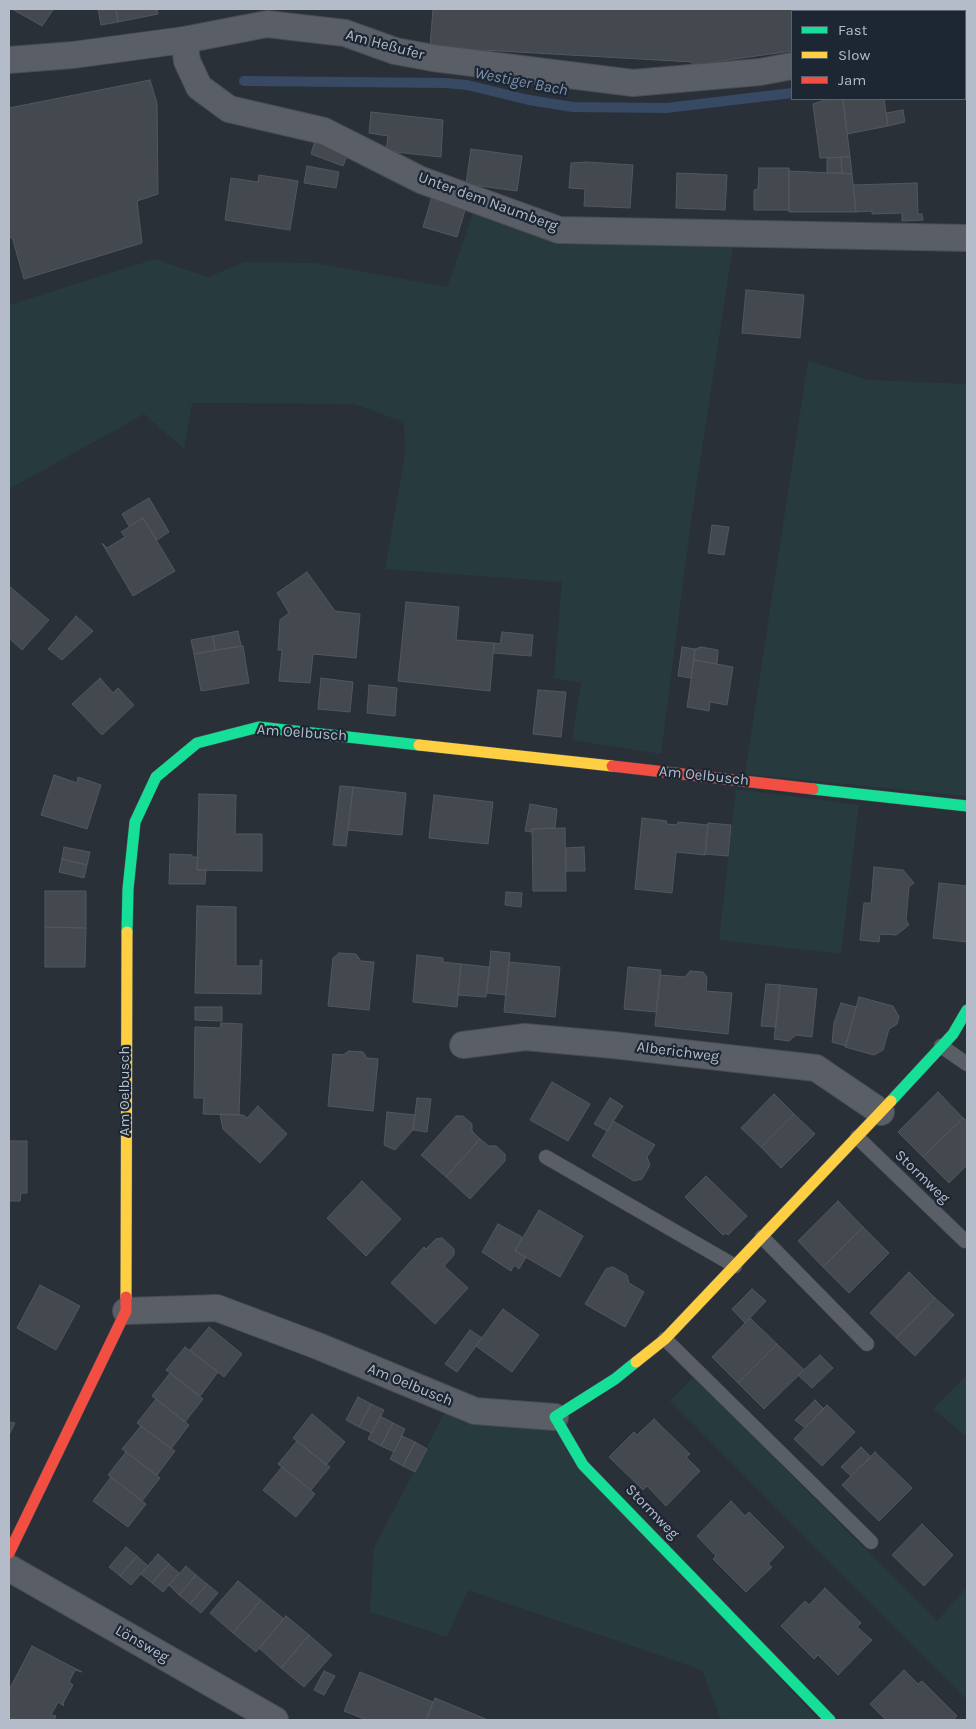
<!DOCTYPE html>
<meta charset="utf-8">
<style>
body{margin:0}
#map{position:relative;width:976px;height:1729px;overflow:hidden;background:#2a3038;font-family:Karla,sans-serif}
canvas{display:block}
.frame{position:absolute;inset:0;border:10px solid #b4bcc9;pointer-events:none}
.legend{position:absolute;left:791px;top:10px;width:175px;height:90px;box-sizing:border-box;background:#1d2633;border:1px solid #59626f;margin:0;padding:6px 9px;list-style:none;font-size:15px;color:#b4bcc9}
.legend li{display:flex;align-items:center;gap:10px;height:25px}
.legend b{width:25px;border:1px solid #59626f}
</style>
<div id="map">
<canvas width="976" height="1729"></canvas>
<div class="frame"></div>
<ul class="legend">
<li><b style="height:6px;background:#16e098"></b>Fast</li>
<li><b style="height:6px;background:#ffcf43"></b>Slow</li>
<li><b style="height:6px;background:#f24e42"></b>Jam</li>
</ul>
</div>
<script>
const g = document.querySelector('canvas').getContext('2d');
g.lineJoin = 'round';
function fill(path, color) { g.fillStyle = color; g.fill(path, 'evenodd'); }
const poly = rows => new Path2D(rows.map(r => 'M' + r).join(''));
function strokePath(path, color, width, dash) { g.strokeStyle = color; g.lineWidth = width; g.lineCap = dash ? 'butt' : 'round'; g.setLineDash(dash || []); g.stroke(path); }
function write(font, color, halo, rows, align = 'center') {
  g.font = font + ' Karla,sans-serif'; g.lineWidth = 4.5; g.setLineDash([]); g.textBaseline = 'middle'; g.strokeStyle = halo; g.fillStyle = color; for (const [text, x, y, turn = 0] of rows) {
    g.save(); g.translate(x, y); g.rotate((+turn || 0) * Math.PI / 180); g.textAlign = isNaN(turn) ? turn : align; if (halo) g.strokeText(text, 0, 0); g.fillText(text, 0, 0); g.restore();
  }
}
fill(poly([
 [474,211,733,246,691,521,661,754,572,740,581,683,554,678,562,582,385,569,405,454,404,422,354,404,192,403,184,449,144,414,9,489,9,305,155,259,208,277,244,262,315,263,447,287],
 [808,361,869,380,967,384,967,796,745,774],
 [736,789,859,805,841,954,719,940],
 [967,1375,967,1437,933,1409],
 [694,1377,937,1621,967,1587,967,1700,670,1401],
 [447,1408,550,1425,818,1720,721,1720,702,1670,468,1590,447,1637,370,1612,374,1548]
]), '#273a3e');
strokePath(poly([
 [965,25,967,23],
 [244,81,446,83,467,85,529,100,573,107,666,108,792,93]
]), '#384963', 10);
const building = poly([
 [12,9,50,9,53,10,42,26,12,9],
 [98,9,116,9,118,22,101,25,98,9],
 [116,9,157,9,158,14,118,22,116,9],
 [433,9,901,9,895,11,792,11,792,51,692,65,692,62,430,47,433,9],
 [967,74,967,94,965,95,965,75,967,74],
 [150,80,157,103,158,194,137,201,142,243,24,279,12,237,9,238,9,108,150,80],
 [828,99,843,99,850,157,820,158,813,104,828,99],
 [843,99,884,99,888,126,847,134,843,99],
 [903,110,905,122,888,126,886,113,903,110],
 [371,112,443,120,441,157,386,151,388,136,369,133,371,112],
 [316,137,348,154,343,166,311,154,316,137],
 [471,149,522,156,517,191,466,184,471,149],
 [841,157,850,157,852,174,842,173,841,157],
 [841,157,842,173,827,173,827,158,841,157],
 [586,162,633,165,630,208,584,206,585,189,569,188,571,163,586,162],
 [307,166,339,172,336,188,304,183,307,166],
 [759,168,789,168,789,210,754,210,754,190,758,189,759,168],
 [789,171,852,174,856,212,789,212,789,171],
 [677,173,727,175,725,210,676,208,677,173],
 [259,175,298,181,290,230,225,220,231,178,258,182,259,175],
 [917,183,918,214,922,214,923,220,902,221,902,213,872,214,872,211,856,212,853,185,917,183],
 [432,197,466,207,457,237,423,227,432,197],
 [746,290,804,295,800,338,742,333,746,290],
 [149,498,169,532,157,540,143,518,129,526,122,514,149,498],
 [143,518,175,571,133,596,102,543,107,548,125,537,121,532,143,518],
 [712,525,729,527,724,555,708,553,712,525],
 [307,572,335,611,360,614,356,658,313,654,310,683,279,681,282,650,278,650,280,620,289,613,277,593,307,572],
 [9,586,49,620,22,650,9,638,9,586],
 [406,602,459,607,456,640,494,643,490,691,398,681,406,602],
 [76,616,93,631,62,660,48,649,76,616],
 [238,631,241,646,215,650,213,636,238,631],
 [502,632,533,635,531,656,494,653,494,643,500,644,502,632],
 [213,636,215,650,194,654,191,640,213,636],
 [243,646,249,683,201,691,194,654,243,646],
 [682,647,695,649,691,678,678,676,682,647],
 [701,647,718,650,717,664,694,660,695,649,701,647],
 [694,660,733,667,727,705,710,702,709,711,687,707,694,660],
 [100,678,113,693,118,688,134,705,102,735,72,704,100,678],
 [321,678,353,682,350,712,318,709,321,678],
 [369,685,397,688,395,716,367,713,369,685],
 [538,690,566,692,561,737,533,734,538,690],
 [54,775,77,783,78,777,101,785,87,829,41,815,54,775],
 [340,786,353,787,346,846,333,845,340,786],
 [353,787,406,793,402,835,348,830,353,787],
 [199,794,236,795,235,834,262,834,262,871,197,870,199,794],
 [434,795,493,802,488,844,429,838,434,795],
 [530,804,557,809,555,828,532,829,532,832,525,831,530,804],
 [642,818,667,821,666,824,677,825,678,822,708,825,705,855,676,852,672,893,635,889,642,818],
 [708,823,731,825,728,856,705,854,708,823],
 [565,828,566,891,533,891,532,829,565,828],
 [64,847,90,852,87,865,62,859,64,847],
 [584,847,585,871,566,871,566,848,584,847],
 [170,854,192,855,192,857,198,857,197,870,206,870,205,884,169,884,170,854],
 [62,859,87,865,84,878,59,872,62,859],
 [874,867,903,870,914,883,909,887,906,920,909,925,896,935,880,934,879,942,860,940,864,903,871,903,874,867],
 [939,883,967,886,967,942,933,938,939,883],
 [45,891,86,891,86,928,45,927,45,891],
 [506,892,522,893,521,907,505,905,506,892],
 [197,906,236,907,236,966,260,966,260,960,262,960,261,994,195,993,197,906],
 [45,927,86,928,85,967,45,967,45,927],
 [491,951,510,953,506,995,487,993,491,951],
 [339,953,356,954,361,961,374,962,369,1010,328,1006,333,958,339,953],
 [417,955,443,958,443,962,461,964,457,1007,413,1002,417,955],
 [509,962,560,967,555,1017,504,1012,509,962],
 [461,964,489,967,486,997,458,995,461,964],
 [628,967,661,970,656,1012,624,1009,628,967],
 [690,971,703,972,707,977,706,991,732,993,728,1034,655,1026,660,975,685,977,690,971],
 [766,984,780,985,776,1027,761,1026,766,984],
 [780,985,817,989,812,1037,796,1035,789,1041,774,1039,780,985],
 [859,997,893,1006,899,1017,897,1024,889,1029,883,1050,874,1055,845,1047,859,997],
 [841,1003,856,1007,846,1046,832,1042,834,1023,841,1003],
 [195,1007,222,1007,222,1021,195,1020,195,1007],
 [221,1023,242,1024,239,1115,203,1114,204,1098,194,1098,195,1027,220,1028,221,1023],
 [349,1051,363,1052,367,1058,378,1059,373,1111,328,1106,333,1054,343,1055,349,1051],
 [552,1082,590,1104,568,1141,530,1120,552,1082],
 [938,1092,963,1118,923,1157,898,1132,938,1092],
 [774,1094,794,1114,761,1147,741,1128,774,1094],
 [417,1098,431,1099,427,1132,413,1130,417,1098],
 [610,1098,623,1106,607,1131,594,1124,610,1098],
 [258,1106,287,1134,260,1163,223,1129,220,1114,243,1115,247,1118,258,1106],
 [387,1112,415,1115,413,1130,395,1150,384,1145,387,1112],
 [794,1114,815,1134,781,1168,761,1147,794,1114],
 [456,1116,463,1116,472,1124,472,1131,480,1139,446,1177,421,1155,456,1116],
 [963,1118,967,1121,967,1165,949,1183,923,1157,963,1118],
 [613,1121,655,1145,647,1157,650,1165,642,1179,634,1181,592,1156,613,1121],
 [480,1139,489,1146,496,1146,505,1154,505,1161,470,1199,446,1177,480,1139],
 [9,1141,27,1141,27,1193,21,1193,20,1201,9,1201,9,1141],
 [706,1176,747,1216,728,1235,726,1233,723,1235,685,1197,706,1176],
 [362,1181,401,1219,366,1256,327,1218,362,1181],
 [838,1201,863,1227,823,1267,798,1241,838,1201],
 [539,1210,583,1236,560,1277,515,1251,539,1210],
 [498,1224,522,1237,515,1251,526,1257,519,1269,514,1265,511,1271,482,1252,498,1224],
 [863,1227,889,1253,849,1293,823,1267,863,1227],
 [442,1238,454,1249,454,1255,444,1266,468,1288,435,1324,391,1283,424,1247,426,1249,436,1239,442,1238],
 [613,1267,627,1275,629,1283,644,1292,625,1327,585,1304,606,1269,613,1267],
 [909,1272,935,1298,896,1338,870,1313,909,1272],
 [40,1285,80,1306,56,1350,17,1328,40,1285],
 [752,1289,766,1301,745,1323,732,1309,752,1289],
 [935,1298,954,1315,915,1356,896,1338,935,1298],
 [503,1309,539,1335,512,1372,476,1346,503,1309],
 [750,1318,777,1344,738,1383,712,1357,750,1318],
 [209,1327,242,1354,224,1377,190,1350,209,1327],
 [470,1330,482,1338,457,1372,445,1364,470,1330],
 [777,1344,804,1370,764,1409,738,1383,777,1344],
 [185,1347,218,1372,200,1396,166,1370,185,1347],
 [820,1355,833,1368,812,1388,798,1375,820,1355],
 [170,1373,203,1399,185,1422,152,1396,170,1373],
 [358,1397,371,1404,359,1427,346,1420,358,1397],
 [156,1399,189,1425,171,1449,137,1423,156,1399],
 [815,1400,824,1409,805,1428,795,1420,815,1400],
 [371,1404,384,1410,372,1433,359,1427,371,1404],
 [827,1405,855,1432,822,1466,794,1439,827,1405],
 [312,1414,345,1442,326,1465,293,1438,312,1414],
 [380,1416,393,1423,381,1446,368,1439,380,1416],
 [654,1419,690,1454,686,1457,700,1471,666,1506,647,1486,643,1490,609,1457,634,1432,637,1435,654,1419],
 [9,1422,15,1423,9,1435,9,1422],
 [393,1423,405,1429,394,1452,381,1446,393,1423],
 [141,1426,175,1451,157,1475,122,1449,141,1426],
 [402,1436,415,1442,403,1466,390,1459,402,1436],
 [297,1441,330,1467,311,1490,278,1464,297,1441],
 [415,1442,427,1449,415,1472,403,1466,415,1442],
 [861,1447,871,1457,851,1476,841,1467,861,1447],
 [126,1452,160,1478,142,1501,108,1475,126,1452],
 [875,1452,912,1488,879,1521,842,1485,875,1452],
 [282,1467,315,1494,296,1517,263,1490,282,1467],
 [111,1477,146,1504,128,1527,93,1501,111,1477],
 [731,1501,745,1516,749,1512,784,1547,768,1564,772,1567,746,1592,713,1559,716,1556,697,1536,731,1501],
 [922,1524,953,1555,924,1586,892,1555,922,1524],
 [126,1547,137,1556,120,1576,109,1567,126,1547],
 [158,1554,169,1564,152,1583,141,1574,158,1554],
 [137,1556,148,1566,131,1585,120,1576,137,1556],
 [169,1564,179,1573,163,1592,152,1583,169,1564],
 [186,1566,196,1575,179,1595,169,1585,186,1566],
 [196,1575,207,1584,190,1604,179,1595,196,1575],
 [238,1581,261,1600,233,1633,210,1613,238,1581],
 [207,1584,218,1593,201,1613,190,1604,207,1584],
 [825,1588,861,1623,857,1627,872,1640,838,1675,818,1655,814,1659,781,1626,805,1601,809,1605,825,1588],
 [261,1600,284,1619,256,1652,233,1633,261,1600],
 [286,1616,309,1635,281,1668,259,1648,286,1616],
 [309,1635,332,1655,304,1687,281,1668,309,1635],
 [32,1646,82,1672,75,1670,69,1682,73,1685,63,1703,64,1706,58,1702,51,1715,56,1716,54,1720,15,1720,9,1717,9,1690,32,1646],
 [904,1670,918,1684,922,1681,957,1716,953,1720,886,1720,870,1704,904,1670],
 [324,1671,335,1676,324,1695,314,1690,324,1671],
 [360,1672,433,1702,426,1720,367,1720,344,1711,360,1672],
 [435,1698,488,1720,426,1720,435,1698]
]);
fill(building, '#444950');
strokePath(building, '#52575f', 1);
const lane = poly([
 [941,1046,967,1064],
 [857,1137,965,1241],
 [546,1157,735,1266],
 [762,1237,867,1344],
 [665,1339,871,1542]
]);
const street = poly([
 [933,11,939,9],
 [184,40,187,61,199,87,229,109,324,131,421,180,559,230,967,238],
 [9,60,73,55,184,40,267,24,345,33,395,51,433,58,633,83,760,72,792,66],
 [463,1045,525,1037,613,1045,816,1068,881,1112],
 [126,1311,217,1308,318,1346,475,1411,555,1417],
 [9,1568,275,1720]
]);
const fast = poly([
 [813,789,967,806],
 [127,932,128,889,135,822,156,777,197,743,259,727,419,745],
 [891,1101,953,1034,967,1010],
 [636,1362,615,1379,555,1417,583,1465,830,1720]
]);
const slow = poly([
 [419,745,612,766],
 [126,1297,127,932],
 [636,1362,665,1339,891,1101]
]);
const jam = poly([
 [612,766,813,789],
 [9,1553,126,1311,126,1297]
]);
strokePath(lane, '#484c53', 15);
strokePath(street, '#484c53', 28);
strokePath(fast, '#484c53', 12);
strokePath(slow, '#484c53', 12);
strokePath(jam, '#484c53', 12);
strokePath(lane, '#5a5e66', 14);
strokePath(street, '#5a5e66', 26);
strokePath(fast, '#16e098', 11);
strokePath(slow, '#ffcf43', 11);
strokePath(jam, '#f24e42', 11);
write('15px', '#b4bcc9', '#1d2633', [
 ["Am Heßufer",385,45,15],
 ["Unter dem Naumberg",488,202,20],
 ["Am Oelbusch",302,733,4],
 ["Am Oelbusch",704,776,6],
 ["Alberichweg",678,1052,7],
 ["Am Oelbusch",125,1091,-90],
 ["Stormweg",922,1177,44],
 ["Am Oelbusch",410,1385,22],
 ["Stormweg",652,1512,46],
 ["Lönsweg",142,1644,30]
]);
write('italic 16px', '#7c92b1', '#1d2633', [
 ["Westiger Bach",521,82,11]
]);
</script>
